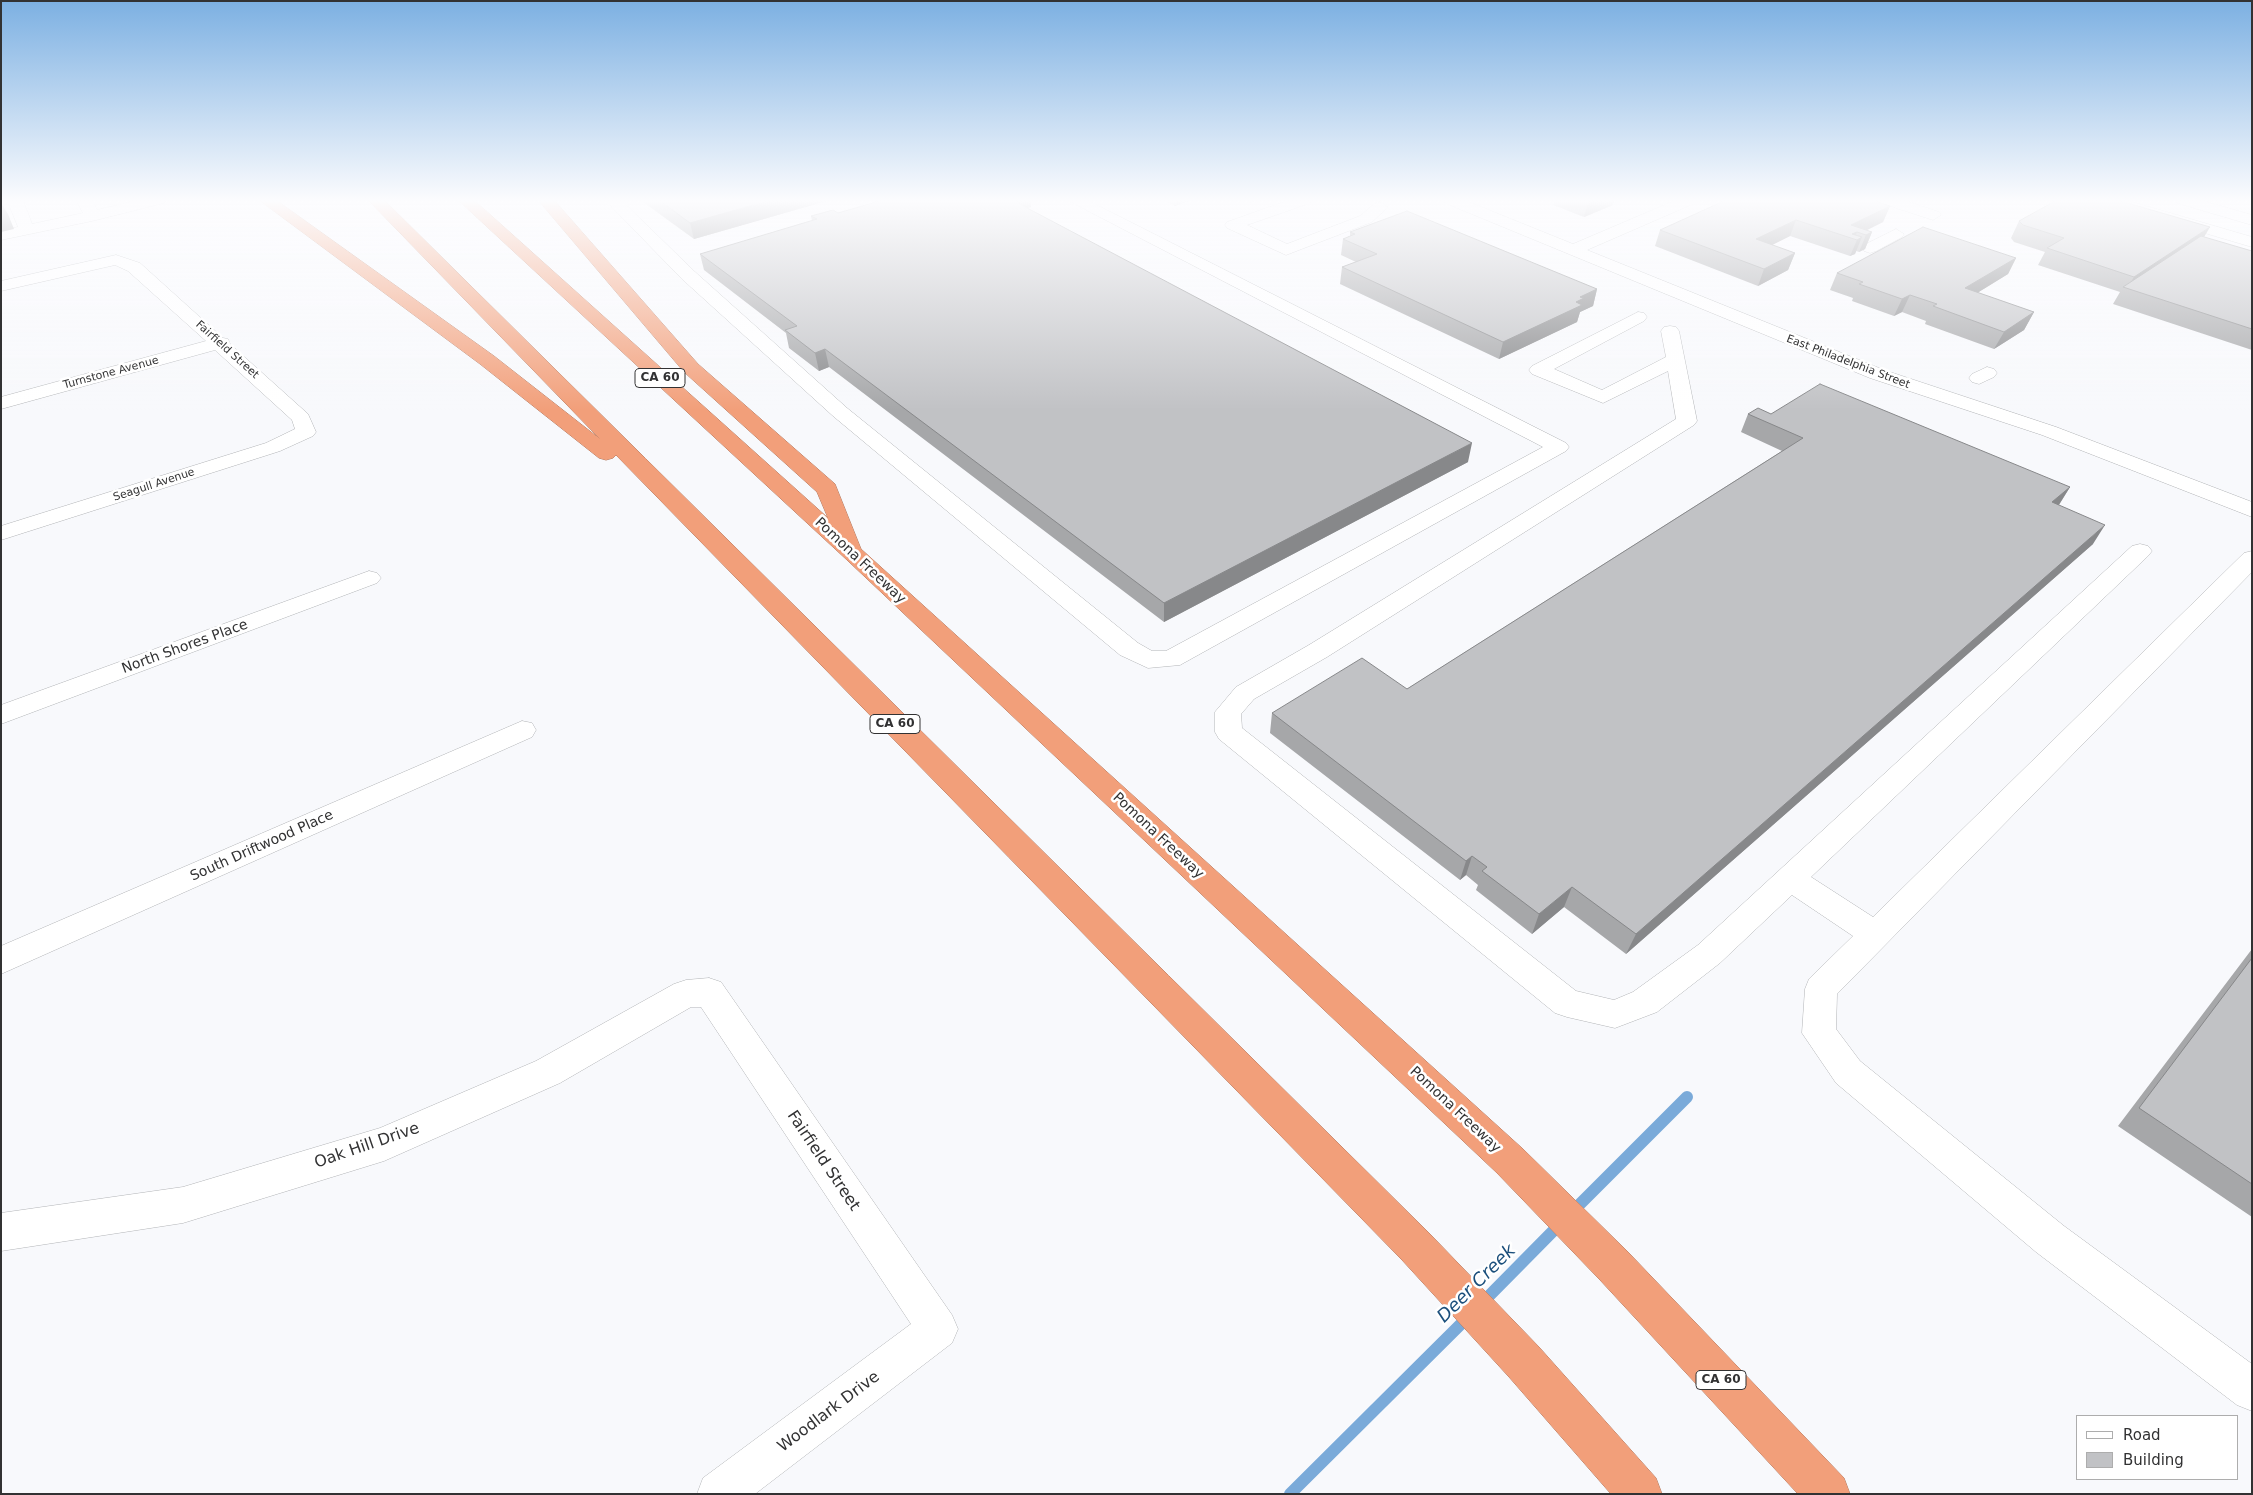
<!DOCTYPE html>
<style>
body{margin:0}
#map{position:relative;width:2253px;height:1495px;overflow:hidden;background:#f8f9fc;font-family:"DejaVu Sans",sans-serif}
canvas{display:block}
.frame{position:absolute;inset:0;border:2px solid #323233;pointer-events:none}
.legend{position:absolute;left:2076px;top:1415px;width:162px;height:65px;box-sizing:border-box;background:#fff;border:1px solid #adadad;margin:0;padding:6px 9px;list-style:none;font-size:15px;color:#323233}
.legend li{display:flex;align-items:center;gap:10px;height:25px}
.legend b{width:25px;border:1px solid #adadad}
</style>
<div id="map">
<canvas width="2253" height="1495"></canvas>
<div class="frame"></div>
<ul class="legend">
<li><b style="height:6px;background:#fff"></b>Road</li>
<li><b style="height:14px;background:#c1c2c5"></b>Building</li>
</ul>
</div>
<script>
const g = document.querySelector('canvas').getContext('2d');
g.lineJoin = 'round';
const poly = rows => new Path2D(rows.map(r => 'M' + r).join(''));
function strokePath(path, color, width, dash) { g.strokeStyle = color; g.lineWidth = width; g.lineCap = dash ? 'butt' : 'round'; g.setLineDash(dash || []); g.stroke(path); }
function fill(path, color) { g.fillStyle = color; g.fill(path, 'evenodd'); }
function write(font, color, halo, rows, align = 'center') {
  g.font = font + ' "DejaVu Sans",sans-serif'; g.lineWidth = 5; g.setLineDash([]); g.textBaseline = 'middle'; g.strokeStyle = halo; g.fillStyle = color; for (const [text, x, y, turn = 0] of rows) {
    g.save(); g.translate(x, y); g.rotate((+turn || 0) * Math.PI / 180); g.textAlign = isNaN(turn) ? turn : align; if (halo) g.strokeText(text, 0, 0); g.fillText(text, 0, 0); g.restore();
  }
}
strokePath(poly([
 [1572,1212,1687,1097],
 [1482,1303,1561,1223],
 [1290,1494,1468,1317]
]), '#7aaad9', 12);
const minor = poly([
 [7,200,23,200,32,224,83,213,76,200,92,200,97,210,138,200,166,200,164,203,92,221,1,240,1,230,18,227,7,200],
 [605,200,621,200,694,271,847,408,1138,643,1152,651,1166,651,1543,447,1067,200,1087,200,1566,443,1569,447,1566,451,1180,665,1148,668,1120,655,833,416,682,279,605,200],
 [1289,200,1312,200,1310,203,1247,225,1287,244,1360,216,1374,204,1380,202,1388,207,1372,222,1286,255,1227,228,1225,225,1227,222,1289,200],
 [1443,200,1464,200,1573,244,1676,200,1697,200,1695,203,1587,250,1884,370,2056,427,2252,502,2252,517,2042,435,1870,378,1445,203,1443,200],
 [1879,200,1903,200,1939,212,1941,215,1933,220,1881,203,1879,200],
 [2101,200,2126,200,2252,237,2252,247,2103,203,2101,200],
 [2175,200,2200,200,2252,215,2252,225,2177,203,2175,200],
 [1896,229,1904,234,1902,237,1876,251,1870,253,1864,251,1862,248,1864,245,1896,229],
 [116,255,140,263,223,338,228,339,230,344,308,414,316,432,313,436,280,451,1,540,1,526,266,443,295,429,292,420,215,350,1,409,1,397,206,341,128,271,115,265,1,291,1,281,116,255],
 [1638,312,1644,313,1647,317,1644,321,1554,369,1602,390,1666,357,1661,331,1664,327,1670,326,1676,327,1679,331,1697,421,1694,425,1327,657,1254,699,1241,714,1242,728,1576,991,1614,1000,1633,992,1698,945,2132,546,2140,544,2148,546,2152,551,2148,556,1811,877,1873,917,2244,553,2252,551,2252,572,1837,994,1836,1029,1860,1061,2064,1226,2252,1364,2252,1411,2237,1405,2036,1252,1836,1083,1802,1033,1805,989,1809,979,1853,936,1792,895,1720,963,1657,1012,1615,1028,1567,1017,1555,1013,1219,739,1215,732,1215,712,1236,687,1309,645,1676,419,1668,371,1603,403,1532,374,1529,370,1532,366,1638,312],
 [1987,367,1994,369,1997,373,1994,377,1979,384,1972,382,1969,378,1972,374,1987,367],
 [369,571,377,573,381,578,377,583,1,724,1,705,369,571],
 [522,721,532,723,536,730,532,737,1,974,1,946,522,721],
 [709,978,721,982,952,1315,958,1329,952,1343,755,1494,697,1494,703,1478,911,1324,701,1007,691,1007,560,1083,384,1161,183,1223,1,1251,1,1213,183,1187,380,1128,536,1061,674,984,686,980,709,978]
]);
const highway = poly([
 [259,200,276,200,494,356,600,439,368,200,384,200,1430,1234,1539,1347,1656,1478,1662,1494,1611,1494,1509,1377,1402,1260,616,455,613,458,606,460,599,458,480,364,259,200],
 [458,200,474,200,828,518,817,492,684,372,538,200,554,200,698,364,835,484,861,549,1523,1149,1628,1252,1844,1478,1850,1494,1798,1494,1600,1280,1497,1173,847,560,458,200]
]);
strokePath(minor, '#b2b4b7', 1);
strokePath(highway, '#af7961', 1);
fill(minor, '#fff');
fill(highway, '#f29f7a');
fill(poly([
 [643,200,830,200,694,239,643,202],
 [883,200,1031,200,1031,207,1027,208,1468,462,1164,622,829,367,819,371,789,348,786,333,704,270,700,254,812,221,811,216,838,213],
 [1164,200,1191,200,1175,206],
 [1555,200,1614,200,1613,205,1584,217,1553,205],
 [1875,201,1890,206,1883,222,1867,230,1872,232,1865,249,1859,252,1856,251,1855,254,1850,256,1790,236,1772,245,1795,253,1788,270,1758,286,1655,246,1660,230],
 [2019,221,2204,237,2252,251,2252,350,2113,304,2120,292,2038,265,2045,252,2014,242,2011,238],
 [1350,232,1597,289,1593,306,1580,312,1577,322,1499,359,1340,284,1342,267,1356,262,1341,255,1343,239,1350,236],
 [2016,258,2008,274,1977,293,2034,312,2024,330,1994,349,1925,324,1926,321,1902,312,1894,316,1852,301,1853,298,1830,290,1837,273],
 [1748,414,1771,414,2070,487,2059,505,2093,544,1626,954,1564,907,1532,934,1476,890,1478,885,1466,875,1460,880,1270,733,1272,713,1407,689,1782,451,1741,432],
 [2252,949,2252,1217,2118,1126]
]), '#a6a7a9');
fill(poly([
 [771,200,830,200,694,239,690,223],
 [1007,200,1031,200,1031,207,1008,214],
 [1176,200,1191,200,1175,206],
 [1251,200,1258,200,1250,203],
 [1590,200,1614,200,1613,205,1584,217,1588,201],
 [1,203,8,214,14,229,1,232],
 [1890,206,1883,222,1861,233,1857,232,1854,239,1851,225],
 [1796,220,1790,236,1750,256,1756,239],
 [2210,227,2200,244,2127,288,2134,277],
 [1872,232,1865,249,1859,252,1866,235],
 [1862,237,1855,254,1850,256,1857,240],
 [1795,253,1788,270,1758,286,1764,269],
 [2016,258,2008,274,1956,306,1965,288],
 [1597,289,1593,306,1580,312,1577,322,1499,359,1503,342,1576,302,1580,297],
 [1910,295,1902,312,1894,316,1902,299],
 [2034,312,2024,330,1994,349,2004,332],
 [825,349,829,367,819,371,815,353],
 [1472,443,1468,462,1164,622,1164,603],
 [2070,487,2058,506,2052,502],
 [2105,525,2093,544,1626,954,1636,934],
 [1472,856,1466,875,1460,880,1466,861],
 [1572,887,1564,907,1532,934,1539,914]
]), '#87888a');
const building = poly([
 [659,200,771,200,690,223,659,200],
 [883,200,1012,200,1472,443,1164,603,825,349,815,353,785,330,797,326,700,254,817,219,811,216,833,210,838,213,883,200],
 [1726,200,1872,200,1890,206,1851,225,1872,232,1866,235,1857,232,1852,234,1862,237,1857,240,1796,220,1756,239,1795,253,1764,269,1660,230,1726,200],
 [2057,200,2117,200,2210,227,2134,277,2047,248,2064,238,2023,225,2019,221,2057,200],
 [1407,211,1597,289,1580,297,1584,298,1576,302,1582,305,1503,342,1342,267,1377,254,1343,239,1355,234,1350,232,1407,211],
 [1923,227,2016,258,1965,288,2034,312,2004,332,1933,306,1937,304,1910,295,1902,299,1859,284,1863,282,1837,273,1923,227],
 [2201,236,2252,251,2252,329,2123,287,2201,236],
 [1820,384,2070,487,2052,502,2105,525,1636,934,1572,887,1539,914,1482,871,1487,867,1472,856,1466,861,1272,713,1362,658,1407,689,1803,438,1748,414,1758,408,1771,414,1820,384],
 [2252,958,2252,1184,2139,1108,2252,958]
]);
fill(building, '#c1c2c5');
strokePath(building, '#87888a', 1);
const sky = g.createLinearGradient(0, 0, 0, 410);
sky.addColorStop(0, '#7cb0e2');
sky.addColorStop(0.49, '#fcfcfe');
sky.addColorStop(1, '#fcfcfe00');
g.fillStyle = sky;
g.fillRect(0, 0, 2253, 410);
write('11px', '#323233', '#fff', [
 ["Fairfield Street",227,350,42],
 ["East Philadelphia Street",1848,362,21],
 ["Turnstone Avenue",111,373,-15],
 ["Seagull Avenue",154,485,-18]
]);
for (const [x, y, w] of [
 [660,378,50],
 [895,724,50],
 [1721,1380,50]
]) { const box = new Path2D(); box.roundRect(x - w / 2, y - 9.5, w, 19, 4); g.fillStyle = '#fff'; g.fill(box); strokePath(box, '#323233', 1); }
write('bold 12px', '#323233', null, [
 ["CA 60",660,378],
 ["CA 60",895,724],
 ["CA 60",1721,1380]
]);
write('14px', '#323233', '#fff', [
 ["Pomona Freeway",860,561,43],
 ["North Shores Place",185,647,-20],
 ["Pomona Freeway",1158,836,43],
 ["South Driftwood Place",262,846,-24],
 ["Pomona Freeway",1455,1110,43]
]);
write('16px', '#323233', '#fff', [
 ["Oak Hill Drive",367,1146,-19],
 ["Fairfield Street",823,1161,56],
 ["Woodlark Drive",829,1412,-37]
]);
write('italic 18px', '#1a4e7b', '#fff', [
 ["Deer Creek",1477,1284,-45]
]);
</script>
